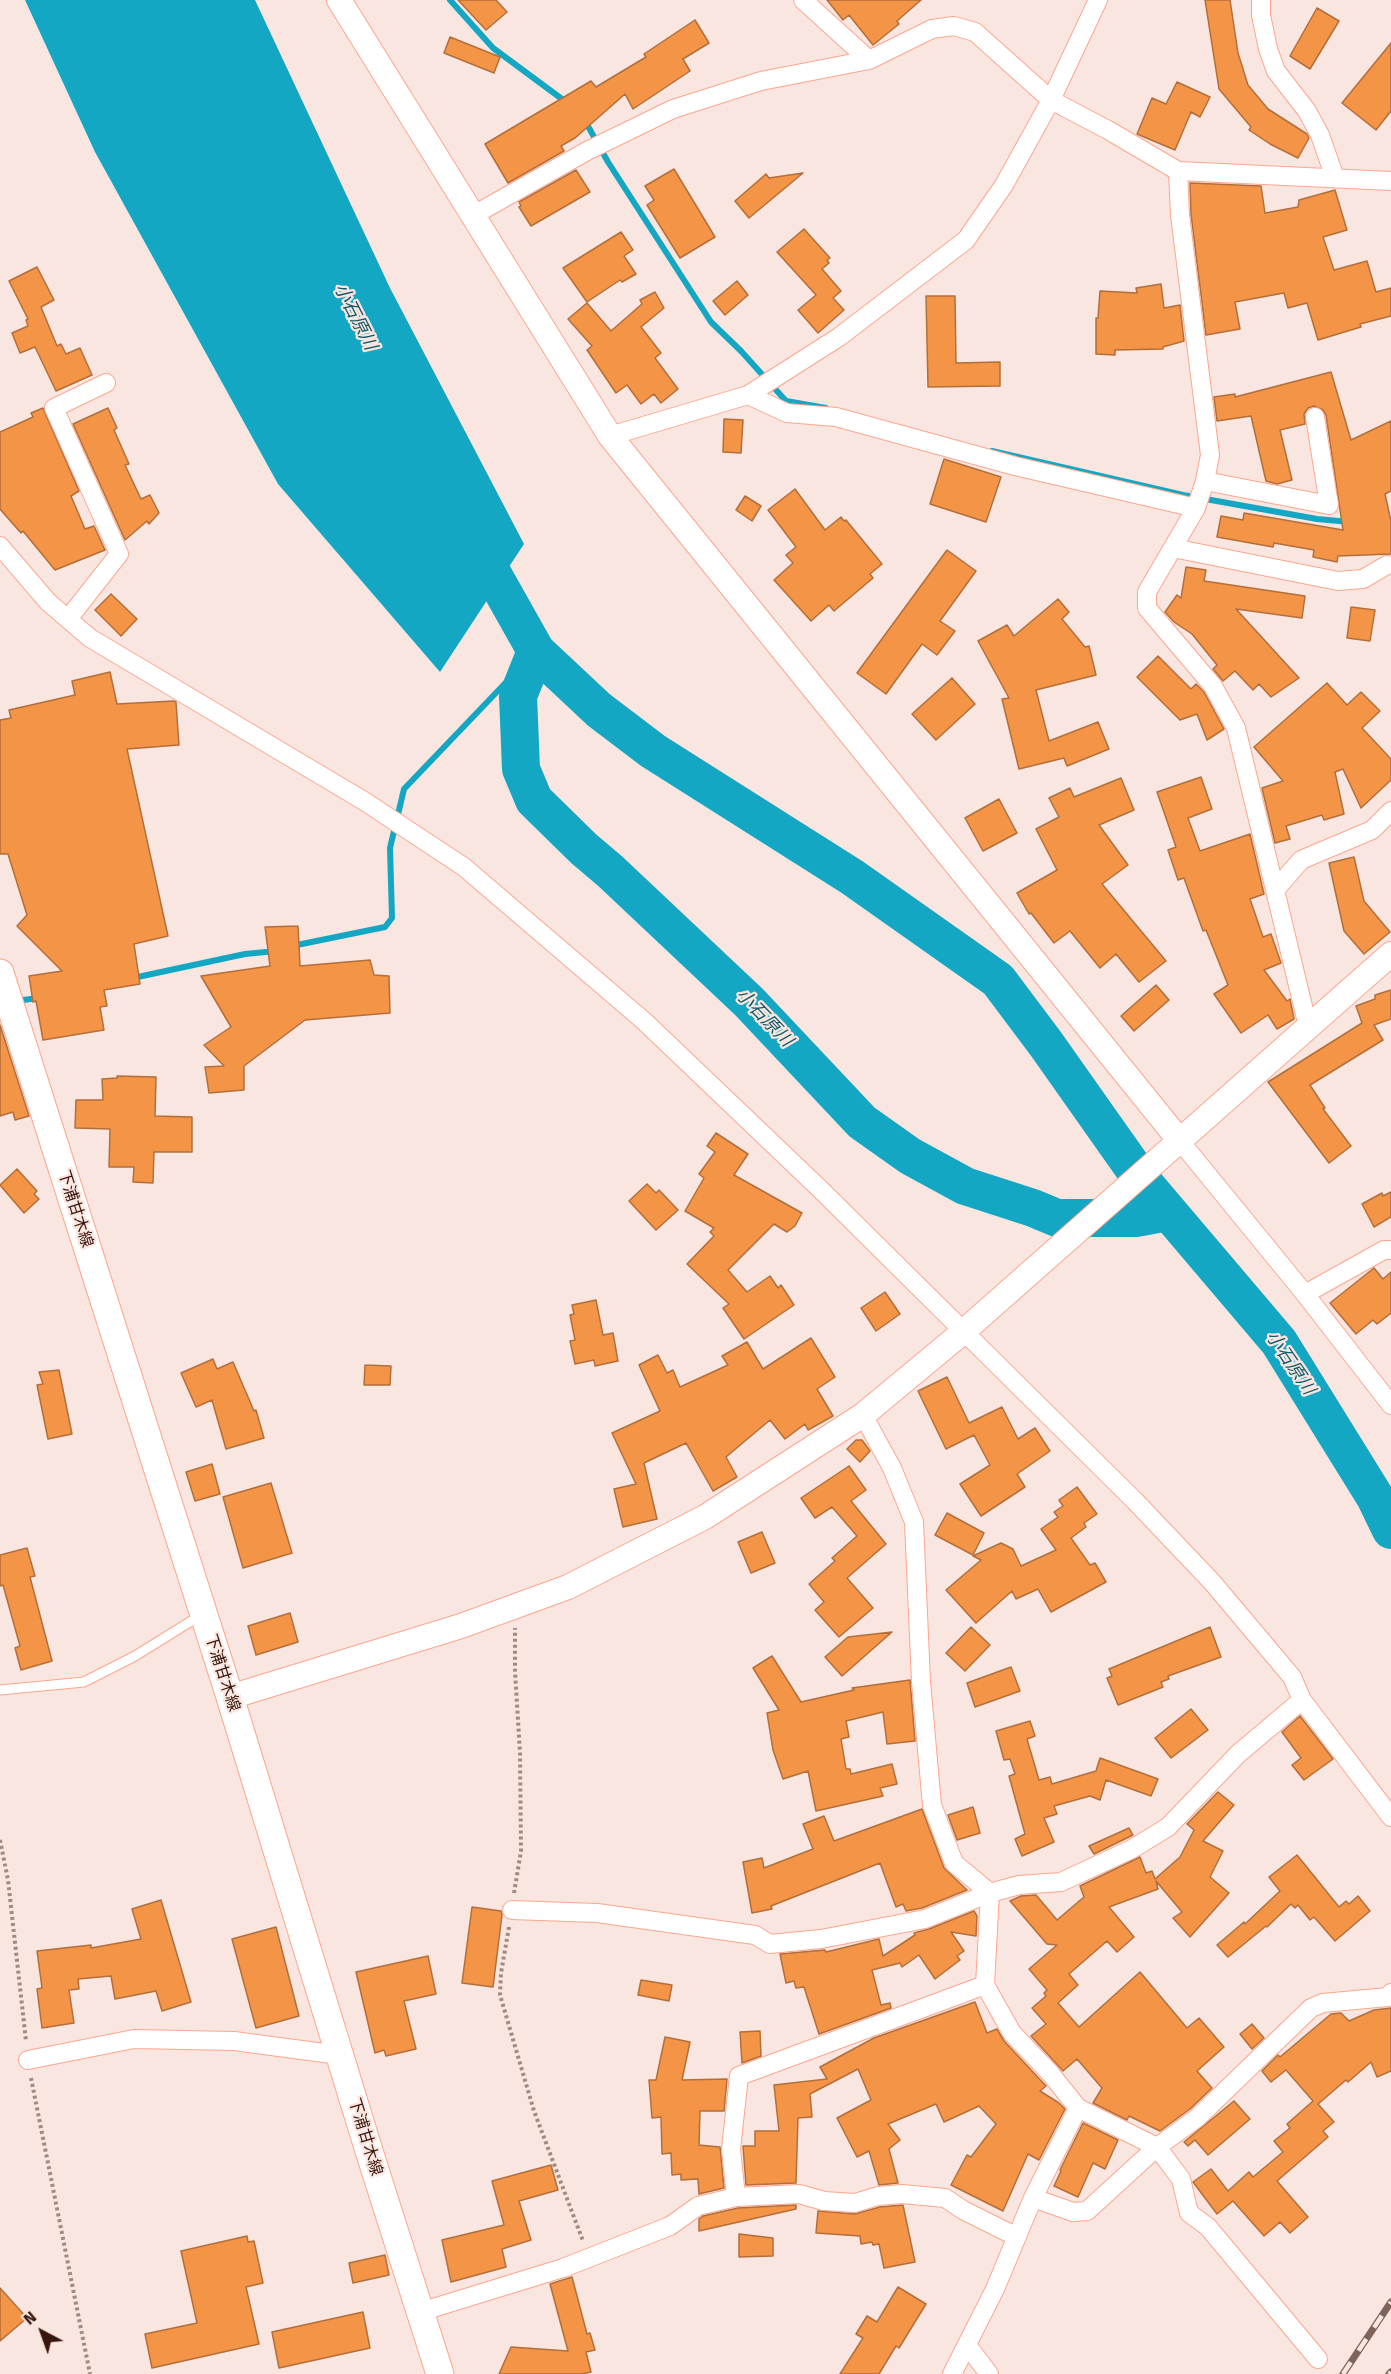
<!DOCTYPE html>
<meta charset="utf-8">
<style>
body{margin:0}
#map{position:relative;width:1391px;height:2374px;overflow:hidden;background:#f9e6e0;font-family:"Fira Sans",sans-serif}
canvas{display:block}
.north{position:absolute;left:12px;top:2302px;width:60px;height:60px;-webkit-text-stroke:4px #f9e6e0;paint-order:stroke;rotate:319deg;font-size:16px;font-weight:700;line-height:24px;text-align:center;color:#37170d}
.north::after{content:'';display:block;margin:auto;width:21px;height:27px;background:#37170d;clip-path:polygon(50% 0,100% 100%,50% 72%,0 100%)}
</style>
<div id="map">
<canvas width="1391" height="2374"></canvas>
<div class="north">N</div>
</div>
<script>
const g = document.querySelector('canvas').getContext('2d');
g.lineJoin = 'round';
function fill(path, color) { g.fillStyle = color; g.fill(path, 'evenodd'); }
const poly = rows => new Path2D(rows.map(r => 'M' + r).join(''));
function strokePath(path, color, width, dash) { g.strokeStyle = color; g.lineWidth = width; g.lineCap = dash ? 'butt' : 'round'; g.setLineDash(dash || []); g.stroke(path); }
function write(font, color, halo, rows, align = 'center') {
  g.font = font + ' "Fira Sans","Noto Sans JP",sans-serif'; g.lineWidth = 4.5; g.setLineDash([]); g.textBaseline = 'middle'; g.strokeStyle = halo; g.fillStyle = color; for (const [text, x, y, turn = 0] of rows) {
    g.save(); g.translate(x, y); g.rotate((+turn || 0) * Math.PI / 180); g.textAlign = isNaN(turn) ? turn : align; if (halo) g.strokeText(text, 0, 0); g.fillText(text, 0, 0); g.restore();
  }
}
fill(poly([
 [25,0,255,0,390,288,524,544,440,672,278,484,95,152]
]), '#13a7c4');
strokePath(poly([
 [450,0,493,48,566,102],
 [584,119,608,162,711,322,741,351,786,401,826,408],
 [992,451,1183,495,1317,519,1350,522],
 [292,946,385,927,392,918,390,848,404,789,536,651],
 [133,978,245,954,276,951],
 [16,1001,38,998]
]), '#13a7c4', 6);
strokePath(poly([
 [473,539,536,651,599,710,653,751,852,877,998,980,1046,1044,1144,1183,1279,1342,1375,1497,1391,1530],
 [536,651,518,696,521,769,534,800,584,849,610,871,749,1002,862,1122,910,1156,965,1186,1033,1208,1057,1218,1136,1218,1168,1212]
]), '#13a7c4', 38);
const building = poly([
 [458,0,496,0,507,12,486,30,458,0],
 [827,0,921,0,897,21,899,24,873,45,849,15,843,20,827,0],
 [1205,0,1230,0,1238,53,1248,85,1268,109,1307,134,1309,138,1298,158,1270,144,1249,130,1251,127,1219,89,1205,0],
 [1317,8,1339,21,1310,69,1290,56,1317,8],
 [695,20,709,43,683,59,690,71,633,109,625,94,575,138,561,146,564,151,508,183,485,144,591,81,596,87,646,57,644,54,695,20],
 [450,37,500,57,494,73,444,53,450,37],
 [1391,43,1391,111,1376,130,1342,103,1391,43],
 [1177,82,1210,97,1200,117,1191,112,1175,150,1137,134,1152,98,1166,104,1177,82],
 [674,169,715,237,680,258,647,205,654,200,645,186,674,169],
 [576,170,590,192,531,226,519,207,521,206,519,202,576,170],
 [803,173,749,218,735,201,766,174,769,178,803,173],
 [1190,183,1261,186,1265,213,1298,207,1299,200,1335,190,1347,230,1323,237,1334,270,1367,261,1376,292,1391,288,1391,316,1360,324,1361,327,1318,340,1307,303,1288,308,1284,293,1235,302,1240,329,1206,335,1191,214,1190,183],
 [804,229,830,258,827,260,829,263,822,269,841,291,833,298,844,310,818,333,798,310,816,295,777,252,804,229],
 [621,232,633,250,624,256,636,274,622,282,620,280,587,302,563,268,621,232],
 [37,267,54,300,41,307,57,346,61,344,66,354,80,348,92,375,56,391,35,347,20,353,12,333,28,326,26,320,28,319,9,281,37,267],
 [737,281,748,295,725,315,713,301,737,281],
 [1161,284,1164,308,1180,305,1184,341,1163,347,1163,349,1115,350,1115,355,1096,354,1096,318,1098,318,1100,291,1137,293,1136,288,1161,284],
 [655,292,664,308,641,327,661,353,655,358,678,389,661,403,654,394,641,404,627,385,616,393,587,350,592,346,568,319,587,303,611,331,642,304,640,300,655,292],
 [926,296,955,296,956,363,1000,362,1000,386,928,387,926,296],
 [1331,372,1351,440,1391,421,1391,491,1385,494,1391,521,1391,554,1338,556,1337,562,1313,557,1314,550,1274,543,1273,547,1217,537,1221,516,1243,520,1244,513,1343,530,1326,415,1323,410,1314,406,1308,408,1304,414,1305,424,1280,430,1292,480,1277,484,1266,481,1251,416,1217,421,1214,397,1235,394,1235,397,1331,372],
 [43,408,79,491,71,496,85,529,94,526,105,550,55,570,23,531,21,533,0,509,0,432,33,417,31,413,43,408],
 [108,408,117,428,114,430,129,464,125,465,141,499,150,495,159,513,149,524,147,521,125,540,73,424,108,408],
 [724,419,743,420,741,453,723,452,724,419],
 [944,459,1001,477,986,522,930,504,944,459],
 [795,489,825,530,841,517,844,521,846,520,882,564,870,574,873,578,834,611,829,605,811,621,774,580,793,563,786,555,796,547,768,510,795,489],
 [745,496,761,506,752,521,736,510,745,496],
 [947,550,976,571,940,621,955,631,937,655,922,644,886,694,857,673,947,550],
 [1186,567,1206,570,1204,581,1305,596,1302,618,1236,609,1299,678,1271,697,1259,684,1253,690,1235,671,1223,681,1213,669,1217,665,1192,634,1174,622,1165,612,1177,595,1181,598,1186,567],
 [111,594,137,619,121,636,95,610,111,594],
 [1058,599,1069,612,1062,619,1085,647,1089,646,1096,675,1036,690,1049,741,1098,722,1109,749,1067,766,1064,758,1019,769,1002,699,1009,698,978,641,1007,625,1014,636,1058,599],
 [1351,607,1375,610,1370,641,1347,638,1351,607],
 [1158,656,1191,689,1196,684,1204,692,1224,729,1207,740,1197,714,1180,720,1137,677,1158,656],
 [110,672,117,704,174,701,176,702,179,745,127,749,168,936,134,944,140,984,104,990,107,1006,100,1007,104,1030,43,1040,36,1001,33,1002,29,976,62,971,17,926,27,915,8,854,0,854,0,720,11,718,9,710,75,695,72,681,110,672],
 [952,678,975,704,936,740,912,714,952,678],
 [1327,683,1347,705,1361,692,1380,711,1362,728,1391,759,1391,780,1361,808,1343,769,1335,772,1344,814,1324,820,1322,815,1286,826,1290,839,1275,843,1262,788,1283,781,1254,747,1327,683],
 [1201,777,1212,809,1188,818,1200,851,1250,834,1264,894,1250,899,1263,937,1271,934,1281,963,1264,970,1287,1001,1290,999,1294,1019,1277,1029,1268,1015,1241,1033,1214,994,1228,985,1206,930,1203,931,1184,878,1178,880,1168,850,1176,847,1157,792,1201,777],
 [1121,778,1134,810,1099,825,1128,865,1102,884,1166,961,1139,982,1116,954,1100,968,1070,931,1054,943,1031,913,1029,914,1017,893,1057,870,1036,829,1059,817,1049,798,1070,788,1074,797,1121,778],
 [999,799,1017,833,983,851,965,818,999,799],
 [1354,857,1364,901,1390,932,1364,954,1344,931,1329,863,1354,857],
 [298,926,300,966,370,960,374,975,389,976,390,1013,305,1020,244,1066,244,1090,209,1093,205,1067,224,1066,204,1045,231,1027,201,976,270,966,265,927,298,926],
 [1156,985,1169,1000,1134,1031,1121,1016,1156,985],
 [1391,990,1391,1019,1374,1025,1383,1040,1310,1085,1325,1108,1323,1109,1351,1146,1329,1163,1268,1082,1362,1023,1356,1006,1375,999,1375,995,1391,990],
 [0,1025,29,1116,15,1120,13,1112,0,1116,0,1025],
 [117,1076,156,1077,155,1116,192,1117,192,1152,154,1152,153,1183,133,1182,134,1167,109,1167,110,1129,75,1128,76,1100,103,1100,102,1079,117,1078,117,1076],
 [716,1133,748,1154,734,1175,802,1213,795,1226,787,1232,774,1224,728,1270,747,1292,770,1276,778,1288,781,1285,794,1305,744,1339,723,1308,729,1304,687,1264,714,1236,710,1232,714,1228,685,1211,704,1178,699,1174,715,1152,707,1146,716,1133],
 [17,1169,37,1191,34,1194,39,1199,24,1213,0,1185,17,1169],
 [647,1184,656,1193,659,1190,678,1210,656,1230,629,1201,647,1184],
 [1391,1192,1391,1217,1374,1227,1362,1204,1382,1193,1383,1196,1391,1192],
 [1374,1268,1383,1279,1391,1272,1391,1313,1377,1324,1373,1320,1356,1334,1330,1303,1374,1268],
 [885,1292,900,1314,876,1331,861,1308,885,1292],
 [596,1300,603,1335,613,1333,618,1361,595,1366,594,1360,575,1364,570,1341,575,1340,570,1315,574,1314,572,1305,596,1300],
 [811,1338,835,1377,817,1389,833,1416,808,1430,805,1424,785,1439,770,1420,726,1457,737,1477,713,1491,686,1443,644,1463,657,1519,623,1527,614,1489,636,1484,612,1433,660,1411,639,1365,658,1355,667,1373,673,1370,680,1387,728,1365,722,1356,747,1342,763,1369,811,1338],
 [213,1359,217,1369,233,1362,254,1411,256,1410,264,1438,226,1449,212,1400,196,1407,181,1373,213,1359],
 [365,1365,391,1366,390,1385,364,1385,365,1365],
 [59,1370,72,1434,48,1439,37,1385,43,1384,39,1372,59,1370],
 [947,1377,969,1423,1002,1407,1018,1439,1035,1428,1050,1451,1017,1474,1025,1487,981,1516,960,1484,990,1465,974,1435,946,1449,918,1391,947,1377],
 [856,1440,862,1440,870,1451,860,1462,847,1449,856,1440],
 [212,1464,220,1494,195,1501,186,1472,212,1464],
 [849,1466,866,1490,851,1501,886,1544,847,1578,873,1608,839,1637,815,1610,824,1602,809,1584,835,1561,832,1558,857,1536,832,1507,815,1518,801,1498,849,1466],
 [271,1483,292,1553,243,1568,223,1497,271,1483],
 [1077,1487,1097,1514,1084,1523,1086,1527,1071,1538,1090,1565,1095,1563,1106,1582,1051,1612,1038,1589,1016,1599,1012,1591,976,1623,946,1590,981,1560,973,1556,1001,1543,1013,1549,1021,1566,1056,1550,1041,1529,1058,1517,1054,1512,1063,1506,1059,1500,1077,1487],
 [947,1513,984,1533,973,1555,935,1535,947,1513],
 [762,1532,775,1563,751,1573,738,1542,762,1532],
 [27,1548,35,1576,30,1577,52,1661,21,1670,15,1648,20,1646,3,1585,0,1586,0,1555,27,1548],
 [290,1613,298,1642,256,1655,248,1626,290,1613],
 [971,1627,990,1645,965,1671,946,1653,971,1627],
 [1210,1627,1221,1657,1168,1676,1169,1679,1161,1682,1163,1687,1118,1705,1107,1678,1112,1676,1109,1669,1210,1627],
 [892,1632,842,1676,825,1657,848,1637,892,1632],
 [772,1656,801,1702,854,1690,852,1688,910,1680,915,1741,887,1744,883,1712,846,1721,849,1737,841,1739,846,1769,850,1769,851,1774,892,1764,897,1784,880,1788,883,1796,816,1811,808,1771,783,1779,773,1750,767,1713,779,1710,753,1668,772,1656],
 [1011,1667,1020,1691,975,1707,967,1683,1011,1667],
 [1191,1709,1208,1730,1171,1758,1155,1738,1191,1709],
 [1300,1716,1333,1759,1304,1780,1292,1765,1301,1758,1282,1732,1300,1716],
 [1030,1721,1035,1736,1027,1739,1039,1780,1050,1777,1052,1784,1096,1771,1100,1758,1158,1779,1151,1796,1106,1780,1100,1800,1090,1796,1054,1806,1057,1814,1044,1818,1054,1842,1022,1856,1015,1839,1025,1834,1009,1776,1015,1774,1010,1759,1004,1760,996,1731,1030,1721],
 [1218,1792,1234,1805,1203,1841,1223,1851,1210,1877,1229,1893,1190,1937,1173,1918,1182,1912,1156,1881,1158,1889,1109,1907,1134,1937,1117,1952,1107,1941,1069,1974,1078,1985,1058,2003,1079,2027,1140,1972,1187,2028,1199,2018,1224,2047,1197,2071,1212,2088,1190,2109,1160,2131,1129,2116,1127,2120,1093,2103,1102,2088,1077,2059,1063,2071,1031,2036,1046,2024,1032,2008,1046,1996,1044,1993,1047,1990,1029,1969,1057,1945,1047,1944,1010,1901,1021,1896,1036,1895,1057,1920,1084,1897,1080,1886,1140,1857,1146,1873,1152,1871,1155,1879,1180,1857,1194,1830,1187,1824,1218,1792],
 [973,1807,980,1833,957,1840,948,1815,973,1807],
 [922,1809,944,1868,967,1890,922,1908,906,1911,903,1904,896,1907,880,1863,771,1906,772,1909,752,1913,743,1862,762,1858,764,1868,813,1849,803,1824,824,1816,834,1841,922,1809],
 [1129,1828,1133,1835,1094,1854,1089,1846,1129,1828],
 [1297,1855,1339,1907,1346,1901,1349,1904,1358,1896,1370,1911,1335,1941,1314,1917,1310,1920,1298,1905,1295,1908,1291,1904,1267,1927,1266,1926,1228,1957,1217,1945,1244,1922,1245,1924,1280,1891,1269,1877,1297,1855],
 [161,1900,191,2002,162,2011,156,1991,115,1999,111,1976,78,1979,79,1989,69,1990,74,2023,42,2028,37,1989,42,1988,37,1951,91,1945,91,1948,141,1939,132,1909,161,1900],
 [472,1907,501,1911,502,1915,493,1987,462,1983,472,1907],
 [974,1911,977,1916,976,1936,951,1932,964,1951,957,1956,960,1960,935,1979,919,1955,902,1967,900,1963,872,1970,881,2005,890,2003,891,2008,819,2034,804,1987,796,1988,794,1981,786,1983,780,1954,825,1950,826,1952,879,1939,883,1956,915,1935,914,1933,929,1929,974,1911],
 [276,1927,299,2016,256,2028,232,1939,276,1927],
 [428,1956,436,1994,404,2001,416,2049,386,2056,384,2050,375,2053,356,1972,428,1956],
 [641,1980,672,1985,669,2001,638,1995,641,1980],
 [975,2002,987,2033,997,2029,1004,2041,1046,2086,1040,2091,1059,2103,1065,2109,1039,2160,1028,2154,1003,2211,951,2185,967,2155,971,2157,996,2124,979,2106,944,2122,936,2104,888,2124,900,2140,889,2149,898,2183,879,2185,869,2151,857,2157,837,2118,871,2100,858,2069,810,2094,812,2117,798,2118,796,2183,746,2185,743,2146,755,2146,755,2131,779,2131,774,2085,827,2079,820,2067,874,2038,975,2002],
 [1391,2008,1391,2071,1377,2077,1371,2062,1348,2082,1346,2080,1318,2104,1334,2122,1323,2131,1328,2137,1277,2181,1308,2217,1290,2233,1280,2222,1264,2236,1233,2201,1217,2214,1193,2182,1211,2169,1228,2191,1249,2172,1253,2177,1283,2152,1274,2141,1290,2128,1287,2124,1313,2101,1286,2070,1271,2082,1262,2071,1278,2055,1280,2057,1331,2014,1341,2013,1349,2021,1374,2010,1391,2008],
 [1252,2024,1264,2038,1252,2049,1240,2034,1252,2024],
 [760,2031,761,2056,742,2063,740,2032,760,2031],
 [665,2037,690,2042,682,2080,727,2079,724,2111,700,2111,699,2145,720,2147,724,2188,699,2194,698,2179,681,2180,681,2174,672,2175,671,2153,662,2154,661,2117,652,2118,649,2080,656,2080,665,2037],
 [1234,2101,1250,2119,1208,2155,1195,2140,1188,2146,1184,2142,1234,2101],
 [1083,2123,1118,2140,1105,2169,1093,2163,1078,2197,1054,2186,1061,2171,1060,2170,1083,2123],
 [551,2165,558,2190,519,2201,531,2240,502,2249,506,2267,451,2282,442,2240,504,2225,492,2181,551,2165],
 [796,2205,796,2209,699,2231,699,2219,703,2216,738,2208,796,2205],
 [903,2205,915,2262,884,2268,879,2244,873,2245,872,2242,861,2244,860,2236,816,2233,818,2211,855,2214,880,2207,903,2205],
 [739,2234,773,2238,773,2256,739,2257,739,2234],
 [247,2236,248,2242,254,2241,263,2283,246,2287,259,2344,152,2368,145,2334,197,2323,181,2251,247,2236],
 [385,2255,389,2275,353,2283,349,2263,385,2255],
 [572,2277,587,2334,590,2333,595,2350,586,2352,591,2372,581,2374,499,2374,511,2347,568,2351,550,2284,572,2277],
 [898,2287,926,2304,899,2348,896,2346,879,2374,840,2374,863,2338,856,2334,867,2316,877,2322,898,2287],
 [0,2288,27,2318,0,2341,0,2288],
 [363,2312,370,2348,279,2368,272,2332,363,2312]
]);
fill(building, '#f39447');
strokePath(building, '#b36f3b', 1.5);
const service = poly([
 [0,1690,84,1682,135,1656,201,1615]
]);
const minor = poly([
 [803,0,869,60],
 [1261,0,1261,15,1268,49,1276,71,1307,111,1320,135,1335,178],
 [1178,171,1180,215,1210,455,1205,481,1196,508,1147,592,1147,608,1213,686,1236,728,1308,1027],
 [472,216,587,151,673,109,761,81,869,60,932,29,954,26,975,32,1051,100,1108,130,1178,171,1391,181],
 [748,395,787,413,836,417,1015,466,1196,508],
 [610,436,748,395,839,337,966,240,1004,185,1051,100,1098,0],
 [1205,481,1329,505,1315,417],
 [0,546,48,602,90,638,364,801,464,867,644,1021,820,1189,1135,1501,1212,1582,1292,1677,1302,1700,1391,1817],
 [1173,548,1338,581,1363,579,1387,565],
 [68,619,119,554,54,408,106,383],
 [1276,889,1301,860,1372,830,1391,811],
 [1180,1141,1305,1294,1391,1405],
 [1305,1294,1384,1250,1391,1250],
 [863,1415,892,1468,914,1522,921,1682,932,1805,954,1863,990,1893],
 [512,1910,597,1913,755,1935,770,1944,821,1939,925,1919,990,1893,1019,1885,1061,1882,1132,1849,1168,1827,1238,1754,1302,1700],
 [985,1985,739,2076,731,2149,736,2197,799,2194,824,2201,855,2203,878,2196,902,2194,945,2198,963,2210,1017,2237],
 [28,2060,134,2039,234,2041,339,2055],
 [1078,2108,1157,2147,1181,2179,1189,2213,1208,2227,1318,2359],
 [1033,2198,1073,2212,1087,2211,1157,2147,1197,2118,1311,2008,1323,2003,1388,1997,1391,1993],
 [420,2312,563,2268,670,2226,698,2206,736,2197],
 [967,2345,989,2374],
 [952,2374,995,2289,1033,2198,1078,2108,1050,2073,1012,2033,985,1985,990,1893]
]);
const tertiary = poly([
 [339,0,610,436,1180,1141],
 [230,1697,461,1626,568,1587,705,1517,863,1415,963,1332,1391,954]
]);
const secondary = poly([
 [0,973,230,1697,369,2151,440,2374]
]);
strokePath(service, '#fda68d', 11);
strokePath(minor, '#fda68d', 20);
strokePath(tertiary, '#fda68d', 26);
strokePath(secondary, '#fda68d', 29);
strokePath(poly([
 [0,1840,8,1880,26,2041],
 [514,1893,521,1851,520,1753,515,1671,515,1628],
 [509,1927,501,1973,500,1995,534,2111,583,2241],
 [31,2078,90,2374]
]), '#a28981', 4, [3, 3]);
strokePath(service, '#fff', 9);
strokePath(minor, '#fff', 18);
strokePath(tertiary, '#fff', 24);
strokePath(secondary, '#fff', 27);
const rail = poly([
 [1343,2374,1391,2302],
 [1389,2374,1391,2372]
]);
strokePath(rail, '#7f645c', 7);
strokePath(rail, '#f9e6e0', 4.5, [14]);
write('16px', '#37170d', '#f9e6e0', [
 ["下浦甘木線",75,1209,72],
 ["下浦甘木線",222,1673,72],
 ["下浦甘木線",365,2137,73]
]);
write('italic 18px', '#125969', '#f9e6e0', [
 ["小石原川",355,317,63],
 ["小石原川",764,1018,46],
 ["小石原川",1290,1363,56]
]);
</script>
